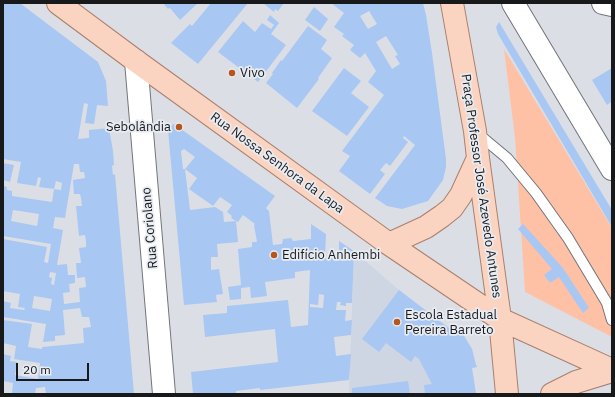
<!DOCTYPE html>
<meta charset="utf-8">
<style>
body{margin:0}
#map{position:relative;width:615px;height:397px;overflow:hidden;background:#dbdfe5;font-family:"IBM Plex Sans",sans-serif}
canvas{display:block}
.frame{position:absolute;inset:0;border:4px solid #17191b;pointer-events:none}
.scale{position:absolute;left:16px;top:363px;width:73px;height:18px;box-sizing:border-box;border:2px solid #17191b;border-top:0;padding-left:5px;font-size:12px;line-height:14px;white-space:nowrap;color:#17191b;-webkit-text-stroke:3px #e8ecf2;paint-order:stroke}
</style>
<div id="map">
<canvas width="615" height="397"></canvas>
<div class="frame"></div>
<div class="scale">20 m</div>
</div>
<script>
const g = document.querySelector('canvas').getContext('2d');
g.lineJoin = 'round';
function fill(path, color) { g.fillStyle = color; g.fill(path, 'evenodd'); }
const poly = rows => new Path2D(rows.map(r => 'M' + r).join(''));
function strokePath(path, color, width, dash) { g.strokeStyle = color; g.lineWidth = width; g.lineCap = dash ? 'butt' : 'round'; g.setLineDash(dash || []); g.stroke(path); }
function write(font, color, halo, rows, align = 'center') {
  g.font = font + ' "IBM Plex Sans",sans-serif'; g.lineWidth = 3.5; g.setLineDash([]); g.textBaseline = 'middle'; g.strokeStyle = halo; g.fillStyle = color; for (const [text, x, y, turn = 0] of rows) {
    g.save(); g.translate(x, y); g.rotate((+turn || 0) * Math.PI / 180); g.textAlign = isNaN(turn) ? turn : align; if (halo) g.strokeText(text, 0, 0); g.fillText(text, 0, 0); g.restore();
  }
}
fill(poly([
 [354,251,399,290,449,328,452,324,463,334,472,349,476,365,477,367,472,368,476,394,349,394]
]), '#ced6e3');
fill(poly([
 [504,49,612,228,612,337,525,292,515,138]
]), '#ffc1a5');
fill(poly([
 [3,3,20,3,29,10,98,62,106,81,108,106,97,105,94,124,85,123,88,104,84,103,78,139,89,138,89,130,109,128,113,151,114,165,112,166,113,175,115,174,134,394,46,394,45,387,36,388,35,394,12,394,13,383,3,381,3,354,11,356,10,361,17,362,15,375,38,379,40,363,14,359,16,346,3,343,3,320,32,324,28,347,42,349,42,347,84,343,83,328,91,327,89,317,82,317,80,308,63,310,65,335,55,336,55,341,43,342,46,324,3,317,3,301,11,303,10,308,24,310,25,308,18,307,20,294,3,291,3,272,4,264,3,264,3,239,47,247,44,262,48,263,51,244,3,236,3,186,7,187,7,190,12,191,12,196,52,202,54,189,39,187,41,178,38,177,36,186,17,183,21,162,3,159],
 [74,164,79,164,80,172,84,172,85,178,73,180,74,194,80,194,81,198,82,206,76,206,79,236,85,235,86,241,86,247,79,248,81,263,76,263,77,278,85,277,86,287,79,288,80,302,64,304,63,293,70,292,69,284,75,283,75,275,68,275,67,264,57,265,63,230,53,228,55,217,65,218],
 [56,181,62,183,61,190,54,189],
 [13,210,39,214,37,226,11,221],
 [50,272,56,273,54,285,51,284,52,278,49,277],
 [34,296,52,299,50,311,32,308],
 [163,3,198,3,180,20,170,8,168,9],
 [211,3,248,3,198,64,171,43,190,24,192,26],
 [263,3,284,3,278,11,275,9,274,12],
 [331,3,423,3,426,15,432,53,446,159,446,167,443,180,428,201,402,209,387,206,375,198,415,145,404,136,403,138,408,142,390,166,386,163,380,170,385,174,370,194,339,171,350,156,342,151,384,95,368,82,376,71,365,53,360,58,350,50,354,45,342,36,344,34,334,27,344,13],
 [369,11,377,24,368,29,360,16],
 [386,36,398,55,395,56,400,64,392,69,376,42],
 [314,7,328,19,320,31,305,20],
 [270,15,279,23,271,34,286,45,258,82,218,52,243,21,255,32,262,23,271,29,274,25,267,20],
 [499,22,612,210,612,227,498,34,496,27],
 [308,26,327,40,321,49,332,58,318,78,319,79,297,108,266,83,273,74,272,73,281,60,282,61],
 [344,68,361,81,351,93,369,107,347,136,312,111],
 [612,68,612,104,611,102,607,105,592,80],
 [174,124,275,196,266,208,269,211,273,245,282,244,283,239,291,238,293,241,311,239,311,224,326,234,325,258,339,259,339,241,354,251,352,303,346,303,346,306,340,305,341,302,337,302,336,310,346,310,345,321,352,320,351,335,334,337,336,356,351,354,349,380,260,390,260,388,236,391,236,394,193,394,191,372,278,362,275,329,205,337,203,315,227,313,227,306,288,300,291,327,308,325,310,270,295,272,295,278,265,282,267,296,251,298,250,287,241,288,241,299,230,300,228,287,241,285,238,249,252,247,252,242,257,242,254,225,255,224,243,215,238,222,236,221,238,242,217,244,218,257,211,257,211,270,219,269,223,294,216,295,217,302,184,305,168,130,170,126],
 [184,149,195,157,185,169,197,178,189,189,213,206,220,197,232,205,227,212,232,216,231,218,236,221,224,222,223,212,215,207,190,210,185,169,183,169,181,151],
 [319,294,324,295,323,308,310,307,310,304,318,305],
 [3,163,14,165,10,182,3,180],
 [523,224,563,268,589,308,583,313,559,277,550,283,544,275,552,269,518,229],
 [399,290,449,328,452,324,463,334,472,349,476,365,477,367,472,368,476,394,425,394,424,385,432,384,419,359,415,356,411,362,386,343,379,352,362,339],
 [408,381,410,394,352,394,352,388]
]), '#a8c7f3');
const service = poly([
 [477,133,507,158,536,193,568,238,607,303,612,320]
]);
const tertiary = poly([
 [513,3,612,169],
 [603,3,612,5],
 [136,61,164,394]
]);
const primary = poly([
 [58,3,136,61,389,244,500,319,612,370],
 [452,3,475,131,478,158,500,319,507,394],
 [389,244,426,227,442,216,452,208,461,195,478,158],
 [552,394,576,382,612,371]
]);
strokePath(service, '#71757a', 12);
strokePath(tertiary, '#71757a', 24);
strokePath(primary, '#a97f6c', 24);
strokePath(service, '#fff', 10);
strokePath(tertiary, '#fff', 22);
strokePath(primary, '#fbd3c1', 22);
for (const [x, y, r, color] of [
 [232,73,4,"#b8551c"],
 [179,127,4,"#b8551c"],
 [274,255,4,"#b8551c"],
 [397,322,4,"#b8551c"]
]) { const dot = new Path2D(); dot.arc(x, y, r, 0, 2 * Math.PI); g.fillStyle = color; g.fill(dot); strokePath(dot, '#e8ecf2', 1.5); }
write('13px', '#17191b', '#e8ecf2', [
 ["Vivo",240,73],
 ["Sebolândia",171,127,"right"],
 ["Edifício Anhembi",282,255],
 ["Escola Estadual",405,315],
 ["Pereira Barreto",405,330]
], 'left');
write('13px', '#17191b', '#e8ecf2', [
 ["Rua Nossa Senhora da Lapa",277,163,36],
 ["Praça Professor José Azevedo Antunes",481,186,82],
 ["Rua Coriolano",150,228,-95]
]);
</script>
